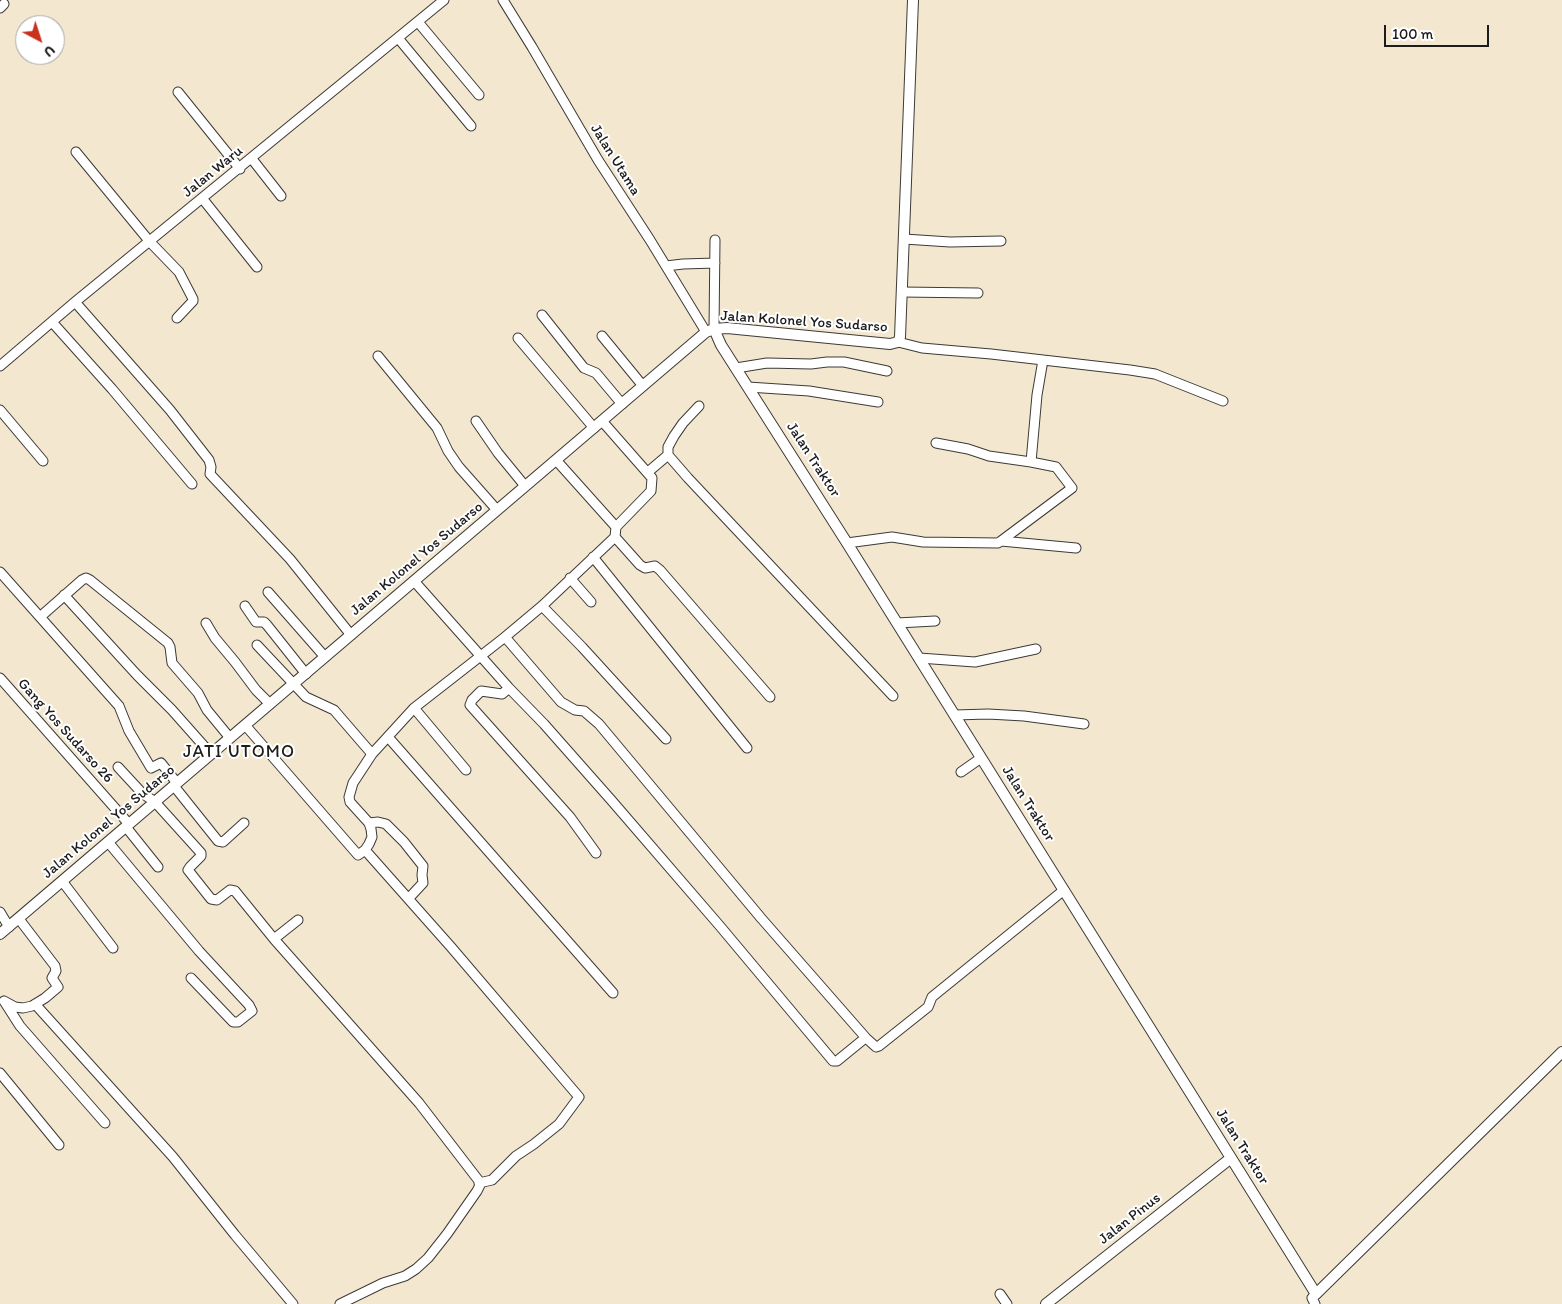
<!DOCTYPE html>
<style>
body{margin:0}
#map{position:relative;width:1562px;height:1304px;overflow:hidden;background:#f3e7cf;font-family:Itim,sans-serif}
canvas{display:block}
.north{position:absolute;left:15px;top:15px;width:50px;height:50px;box-sizing:border-box;background:#fff;border:1px solid #a4a4a4;border-radius:50%;rotate:140deg;font-size:14px;font-weight:700;line-height:20px;text-align:center;color:#1c1c1c}
.north::after{content:'';display:block;margin:auto;width:18px;height:22px;background:#c8321e;clip-path:polygon(50% 0,100% 100%,50% 72%,0 100%)}
.scale{position:absolute;left:1384px;top:25px;width:105px;height:22px;box-sizing:border-box;border:2px solid #1c1c1c;border-top:0;padding-left:6px;font-size:15px;line-height:18px;white-space:nowrap;color:#1c1c1c;-webkit-text-stroke:4px #fff;paint-order:stroke}
</style>
<div id="map">
<canvas width="1562" height="1304"></canvas>
<div class="north">U</div>
<div class="scale">100 m</div>
</div>
<script>
const g = document.querySelector('canvas').getContext('2d');
g.lineJoin = 'round';
const poly = rows => new Path2D(rows.map(r => 'M' + r).join(''));
function strokePath(path, color, width, dash) { g.strokeStyle = color; g.lineWidth = width; g.lineCap = dash ? 'butt' : 'round'; g.setLineDash(dash || []); g.stroke(path); }
function write(font, color, halo, rows, align = 'center') {
  g.font = font + ' Itim,sans-serif'; g.lineWidth = 4; g.setLineDash([]); g.textBaseline = 'middle'; g.strokeStyle = halo; g.fillStyle = color; for (const [text, x, y, turn = 0] of rows) {
    g.save(); g.translate(x, y); g.rotate((+turn || 0) * Math.PI / 180); g.textAlign = isNaN(turn) ? turn : align; if (halo) g.strokeText(text, 0, 0); g.fillText(text, 0, 0); g.restore();
  }
}
const minor = poly([
 [503,0,532,47,598,160,650,240,706,332],
 [0,8,4,4],
 [418,22,479,95],
 [398,38,471,126],
 [178,92,240,169],
 [76,152,150,242,179,272,193,299,193,301,177,318],
 [252,159,281,196],
 [202,198,257,267],
 [904,239,950,242,1001,241],
 [666,266,683,264,715,263],
 [902,292,978,293],
 [75,302,170,410,209,460,211,467,210,474,290,559,351,635],
 [542,315,584,368,596,373,622,404],
 [52,322,112,389,192,484],
 [714,329,715,240],
 [602,336,643,386],
 [518,338,594,428],
 [898,342,922,348,991,354,1130,370,1155,374,1223,401],
 [378,356,437,428,448,451,459,467,497,510],
 [0,366,75,302,444,0],
 [736,368,767,363,811,364,827,362,844,362,887,371],
 [748,387,809,391,878,402],
 [0,410,43,461],
 [476,421,498,453,525,486],
 [602,421,652,478,651,491,616,527,615,537,640,565,645,568,655,566,660,570,770,697],
 [936,443,968,449,989,456,1031,462],
 [668,455,688,478,893,696],
 [556,460,616,527],
 [648,472,668,455,668,447,674,436,683,423,699,406],
 [1001,541,1072,488,1056,467,1031,462,1037,395,1043,360],
 [847,543,892,537,923,542,998,543,1001,541,1076,548],
 [593,557,747,748],
 [0,572,40,617,82,580,86,578,90,580,168,643,170,647,172,663,198,693,207,710,230,738],
 [570,578,591,602],
 [414,581,509,688,544,724,612,801,719,925,833,1061,837,1061,864,1039,866,1038,876,1047,879,1046,928,1007,932,997,1064,890],
 [268,592,325,657],
 [64,595,137,675,172,710,211,754],
 [245,606,256,622,264,622,267,625,306,674],
 [542,606,582,647,666,739],
 [40,617,119,706,129,731,151,768,161,763,177,783],
 [206,623,215,638,235,662,256,690,270,704],
 [897,623,935,621],
 [505,637,561,702,575,710,584,711,599,724,761,918,866,1038],
 [257,645,306,697,334,710,372,754,414,708,505,637,542,606,615,537],
 [919,658,975,662,1036,649],
 [0,678,129,824],
 [509,688,502,694,481,691,472,700,470,705,570,817,596,853],
 [414,708,466,770],
 [955,715,988,714,1024,716,1084,724],
 [245,725,358,855,365,850,369,844,372,837,371,829,369,823,350,802,349,797,353,783,372,754],
 [388,737,613,993],
 [118,767,142,793,155,802,201,853,201,856,190,867,188,870,211,899,217,900,230,890,235,891,274,939,419,1103,479,1181,480,1185,477,1191,447,1234,428,1258,416,1269,405,1276,383,1283,340,1304],
 [961,772,981,758],
 [174,786,218,841,223,842,244,823],
 [369,823,378,822,386,824,404,842,423,866,422,875,423,883,409,898],
 [126,827,158,867],
 [108,842,199,951,249,1005,252,1011,238,1022,233,1022,191,978],
 [365,850,451,947,579,1097,559,1124,534,1144,516,1156,492,1180,479,1183],
 [62,881,113,948],
 [0,912,9,927],
 [274,939,298,920],
 [4,1001,20,1026,105,1123],
 [4,1001,15,1007,23,1008,32,1006,45,998,58,987,52,978,56,971,55,966,19,919],
 [35,1004,173,1157,235,1235,293,1304],
 [0,1073,59,1145],
 [1000,1294,1007,1304],
 [1315,1304,1312,1298,1316,1294]
]);
const tertiary = poly([
 [714,329,721,345,847,543,1316,1294,1562,1052],
 [0,934,706,332,714,329,727,328,890,344,898,342,900,337,913,0],
 [1046,1304,1231,1158]
]);
strokePath(minor, '#3c3a37', 11);
strokePath(tertiary, '#3c3a37', 12);
strokePath(minor, '#fff', 9);
strokePath(tertiary, '#fff', 10);
write('15px', '#1c1c1c', '#fff', [
 ["Jalan Utama",615,160,58],
 ["Jalan Waru",213,172,-39],
 ["Jalan Kolonel Yos Sudarso",804,322,4],
 ["Jalan Traktor",813,460,57],
 ["Jalan Kolonel Yos Sudarso",417,559,-40],
 ["Gang Yos Sudarso 26",65,731,48],
 ["Jalan Traktor",1028,804,58],
 ["Jalan Kolonel Yos Sudarso",109,822,-40],
 ["Jalan Traktor",1242,1147,58],
 ["Jalan Pinus",1130,1219,-38]
]);
g.letterSpacing = '1px';
write('18px', '#1c1c1c', '#fff', [
 ["JATI UTOMO",239,752]
]);
g.letterSpacing = '0px';
</script>
